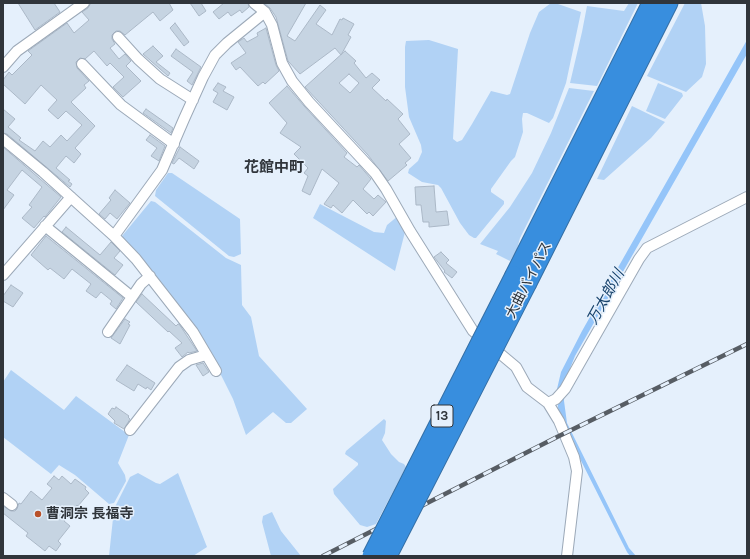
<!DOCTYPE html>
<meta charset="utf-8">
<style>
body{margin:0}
#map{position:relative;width:750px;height:559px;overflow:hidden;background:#e5f0fc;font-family:Karla,sans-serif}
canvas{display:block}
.frame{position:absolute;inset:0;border:4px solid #30353b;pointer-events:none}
</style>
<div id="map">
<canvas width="750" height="559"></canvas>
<div class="frame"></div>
</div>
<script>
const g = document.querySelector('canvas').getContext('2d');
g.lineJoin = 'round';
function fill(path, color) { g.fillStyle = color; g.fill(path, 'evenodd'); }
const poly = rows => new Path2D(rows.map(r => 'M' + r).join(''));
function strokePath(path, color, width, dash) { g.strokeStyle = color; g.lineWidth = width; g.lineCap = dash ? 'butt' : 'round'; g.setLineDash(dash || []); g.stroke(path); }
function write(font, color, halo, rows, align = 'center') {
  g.font = font + ' Karla,"Noto Sans JP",sans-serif'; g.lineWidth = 3; g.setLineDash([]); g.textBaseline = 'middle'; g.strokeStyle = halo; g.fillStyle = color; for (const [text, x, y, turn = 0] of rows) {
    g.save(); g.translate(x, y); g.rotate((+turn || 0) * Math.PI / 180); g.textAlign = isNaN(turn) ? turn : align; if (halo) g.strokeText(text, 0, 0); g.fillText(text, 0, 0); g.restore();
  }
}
fill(poly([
 [551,3,558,4,581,12,566,83,553,118,549,123,527,113,523,113,522,119,523,132,515,157,511,161,491,189,491,192,504,201,504,204,476,238,474,238,469,235,460,223,441,188,438,185,422,182,408,173,409,169,418,161,422,152,421,145,409,117,405,87,405,47,406,41,429,40,458,49,453,139,457,142,462,140,472,124,491,91,507,95,510,94,530,33,539,12],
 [629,3,638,3,597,86,570,83,582,32,587,6,624,11],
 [685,3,701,3,705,26,706,64,702,77,686,92,647,76],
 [658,83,682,93,683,96,665,119,646,111],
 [569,88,594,91,520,238,517,249,510,261,496,254,498,251,480,244,510,207,532,173,551,133],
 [632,106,665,122,651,138,604,180,597,179],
 [168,173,172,173,240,219,241,254,234,257,229,256,155,196,156,190],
 [151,201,155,202,226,258,241,265,242,305,251,317,259,356,307,409,291,423,286,423,273,412,246,435,233,399,219,371,123,239,122,236],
 [320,204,374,232,384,233,387,225,398,216,405,232,395,271,313,218],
 [11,370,64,410,76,396,129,435,118,463,125,475,126,481,114,503,109,504,75,475,59,465,51,474,3,437,3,382],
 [384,419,386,421,385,433,382,440,391,454,399,462,404,464,406,467,376,524,367,527,360,525,334,494,333,489,358,465,358,463,345,454,346,451],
 [138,473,156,483,160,484,178,473,207,547,193,556,109,556,114,509,130,477],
 [272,512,281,531,301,556,271,556,262,522,263,516]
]), '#b1d2f5');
fill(poly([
 [747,40,747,54,575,356,565,381,564,401,567,423,629,548,636,556,630,556,627,552,564,427,558,408,557,389,561,372,582,331]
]), '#95c5f9');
const building = poly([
 [18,3,54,3,60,12,35,30,18,3],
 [91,3,169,3,173,10,160,21,153,12,125,35,120,31,116,31,112,35,112,39,115,44,110,48,119,59,125,54,131,61,126,66,141,81,123,97,113,87,124,77,110,63,107,66,94,51,85,59,80,58,76,62,77,68,89,81,84,85,86,88,71,102,95,126,75,148,81,154,74,163,66,156,56,168,70,180,68,181,72,184,70,187,7,134,3,133,3,109,15,119,8,127,21,138,19,140,35,151,43,141,50,147,61,135,67,141,82,125,66,111,58,119,48,110,57,100,41,85,25,104,3,84,3,80,9,72,12,75,32,55,28,51,67,23,74,33,89,20,82,12,88,8,91,3],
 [190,3,201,3,206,11,199,16,190,3],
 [224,3,248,3,249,7,242,13,240,10,231,16,228,12,219,19,213,12,224,3],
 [264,3,306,3,287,36,295,41,320,5,326,10,316,24,332,35,340,19,342,20,343,18,354,24,348,35,351,37,341,55,335,48,300,74,288,61,276,17,270,8,264,3],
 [175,23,189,42,184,46,170,28,175,23],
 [266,28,276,65,279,71,265,84,263,82,258,86,240,67,236,70,231,63,246,53,238,42,244,38,247,42,258,36,257,33,266,28],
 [153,46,163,56,156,62,170,73,168,76,143,54,153,46],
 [176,49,201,67,192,85,187,81,193,72,171,56,176,49],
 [345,51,356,61,354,63,366,78,372,73,380,80,372,88,386,101,387,99,403,114,398,119,410,134,399,144,411,158,405,163,407,165,388,181,368,155,305,87,345,51],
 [349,74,359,83,350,93,339,83,349,74],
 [218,83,226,87,223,91,234,97,227,110,213,102,218,93,213,90,218,83],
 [287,86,304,106,347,153,344,157,357,167,359,165,371,179,363,189,374,199,378,195,386,202,373,216,369,212,367,214,353,200,342,213,333,205,331,208,324,204,339,183,322,169,310,195,302,191,308,176,304,173,308,168,294,154,301,147,280,133,287,123,269,103,287,86],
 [146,109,173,128,171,133,143,113,146,109],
 [150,135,165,146,159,161,151,156,157,148,146,140,150,135],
 [3,147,61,197,45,217,44,216,34,228,22,218,32,207,29,205,42,187,22,170,7,190,14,195,3,210,3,147],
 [180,147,199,161,194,169,179,158,174,164,172,163,180,147],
 [434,186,436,212,447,211,449,225,429,227,429,222,423,222,421,205,416,205,415,187,434,186],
 [115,190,130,203,117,219,110,213,105,219,99,214,111,200,109,198,115,190],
 [66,227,100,255,111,242,120,251,114,258,123,265,115,275,62,232,66,227],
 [46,236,123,298,116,309,110,304,112,301,101,292,96,298,86,291,91,284,72,269,64,279,50,268,48,270,31,255,46,236],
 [441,252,449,260,446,263,457,272,452,278,444,272,445,271,434,257,441,252],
 [11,285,23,293,13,307,3,301,3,296,11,285],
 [142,294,176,326,178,324,179,324,197,351,189,353,188,352,182,357,175,348,182,343,169,331,168,332,136,302,142,294],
 [125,319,130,322,128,324,130,325,120,344,111,338,125,319],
 [203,363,209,372,203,376,196,365,203,363],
 [127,365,155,383,151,390,147,387,146,389,138,384,134,391,116,380,127,365],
 [116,407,129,416,128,417,130,419,124,429,114,423,115,421,108,414,112,408,115,409,116,407],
 [54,476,59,480,62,476,71,484,75,479,86,487,85,489,89,493,78,506,77,505,64,521,70,526,58,541,61,544,56,551,49,546,45,551,26,536,28,533,3,513,3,506,11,511,15,511,17,509,19,503,21,504,31,491,42,500,52,488,47,484,54,476]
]);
fill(building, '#c6d4e2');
strokePath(building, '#abb8c7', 1);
const street = poly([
 [254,3,265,12,272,25,282,63,292,81,309,102,375,173,386,189,410,231,473,331,516,367,527,387,548,403,556,399,565,389,586,352,639,259,647,248,747,197],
 [118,37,138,59,160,79,193,100],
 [82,64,121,105,174,144],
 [3,67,17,51,84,3],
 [3,139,43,172,114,236,136,259,193,332,216,371],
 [45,226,132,297],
 [114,236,162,170,184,119,203,77,215,55,227,43,265,12],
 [3,275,71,197],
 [108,332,141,284,150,276],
 [548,403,559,421,574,457,577,471,567,556],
 [130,430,179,367,189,360,206,355],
 [3,498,12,505]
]);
const highway = poly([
 [514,275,651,3],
 [528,283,669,3]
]);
strokePath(street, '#9ca9b8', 12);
strokePath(highway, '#356fa5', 19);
strokePath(street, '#fff', 10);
strokePath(highway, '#388ede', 17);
const rail = poly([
 [323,556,557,437,747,344]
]);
strokePath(rail, '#575d64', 4.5);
strokePath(rail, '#e5f0fc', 3, [9]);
const highwayBridge = poly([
 [371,556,514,275],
 [388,556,528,283]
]);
strokePath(highwayBridge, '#356fa5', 19, []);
strokePath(highwayBridge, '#388ede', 17);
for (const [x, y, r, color] of [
 [38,514,4,"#b9512a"]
]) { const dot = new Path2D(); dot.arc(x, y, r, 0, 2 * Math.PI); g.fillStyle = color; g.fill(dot); strokePath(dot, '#e5f0fc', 1.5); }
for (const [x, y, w] of [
 [442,416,22]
]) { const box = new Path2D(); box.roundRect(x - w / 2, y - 11, w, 22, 3); g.fillStyle = '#e5f0fc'; g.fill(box); strokePath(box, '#30353b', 1); }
write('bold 13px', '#30353b', null, [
 ["13",442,416]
]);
write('14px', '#30353b', '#e5f0fc', [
 ["大曲バイパス",529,280,-63]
]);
write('bold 14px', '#30353b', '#e5f0fc', [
 ["曹洞宗 長福寺",46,514]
], 'left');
write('bold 15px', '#30353b', '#e5f0fc', [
 ["花館中町",274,168]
]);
write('italic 15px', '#18436c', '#e5f0fc', [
 ["万太郎川",606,297,-61]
]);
</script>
